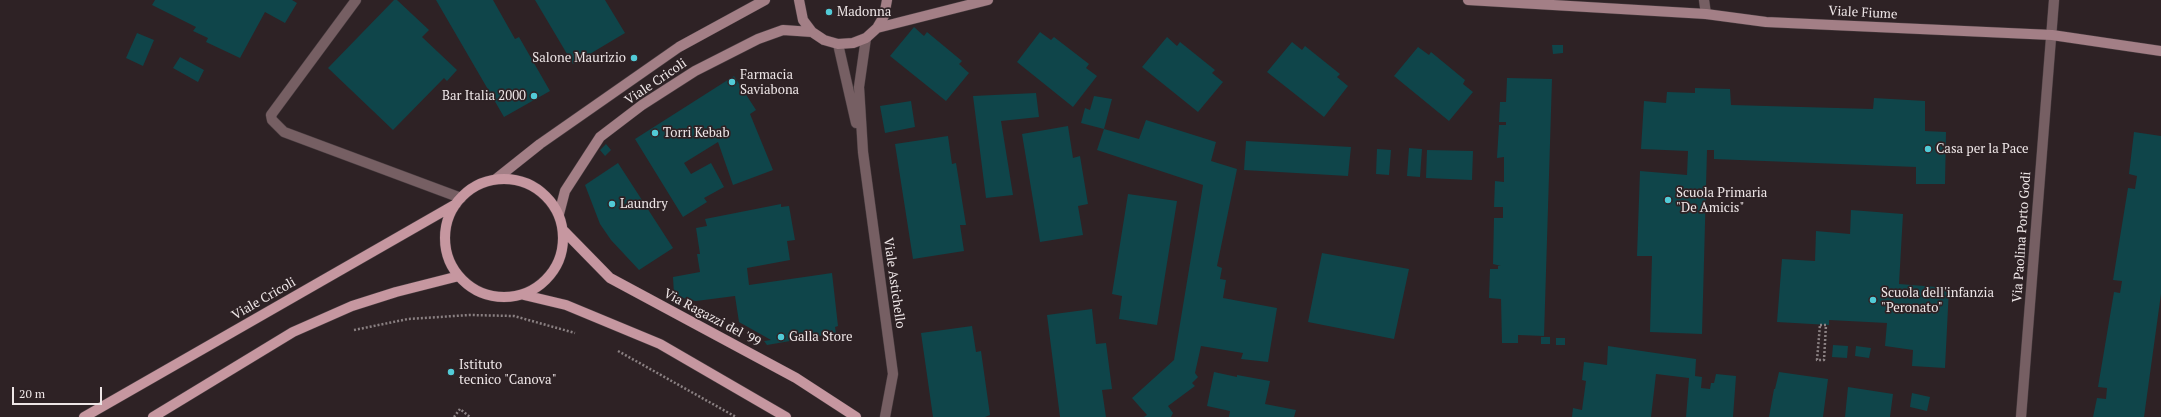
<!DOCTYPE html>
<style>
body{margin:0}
#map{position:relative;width:2161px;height:417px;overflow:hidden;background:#2e2225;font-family:"PT Serif",serif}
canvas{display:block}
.scale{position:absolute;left:12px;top:387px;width:90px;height:18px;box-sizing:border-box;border:2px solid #eee6e7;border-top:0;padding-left:5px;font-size:12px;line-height:14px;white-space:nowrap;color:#eee6e7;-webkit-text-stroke:3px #2e2225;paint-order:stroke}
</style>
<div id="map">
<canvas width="2161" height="417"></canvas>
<div class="scale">20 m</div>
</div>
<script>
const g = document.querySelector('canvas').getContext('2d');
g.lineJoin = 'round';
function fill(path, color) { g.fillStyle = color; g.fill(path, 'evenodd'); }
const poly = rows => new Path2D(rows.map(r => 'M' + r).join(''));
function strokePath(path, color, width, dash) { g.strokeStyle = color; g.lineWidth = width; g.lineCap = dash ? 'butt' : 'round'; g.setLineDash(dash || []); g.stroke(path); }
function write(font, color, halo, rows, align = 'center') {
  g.font = font + ' "PT Serif",serif'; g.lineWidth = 3.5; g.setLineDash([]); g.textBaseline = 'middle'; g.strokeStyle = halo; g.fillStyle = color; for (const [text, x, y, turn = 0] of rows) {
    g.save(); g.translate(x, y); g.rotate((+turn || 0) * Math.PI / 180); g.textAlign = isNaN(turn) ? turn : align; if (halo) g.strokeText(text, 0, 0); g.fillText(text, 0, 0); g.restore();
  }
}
fill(poly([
 [155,0,292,0,297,3,285,23,265,12,240,58,206,42,208,38,193,31,196,27,152,5],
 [394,0,397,0,429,30,422,37,457,70,447,81,444,78,393,130,328,68],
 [436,0,493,0,515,39,519,37,550,91,504,117],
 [535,0,605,0,625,33,573,64],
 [914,27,924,36,927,32,962,61,959,64,969,73,946,101,890,56],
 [1040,32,1051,40,1054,37,1089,64,1086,68,1097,76,1073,107,1017,62],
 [137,33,154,40,143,66,126,58],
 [1167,37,1177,46,1180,42,1215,70,1212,73,1223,82,1198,112,1142,67],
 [1292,42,1302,50,1305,46,1340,74,1337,77,1348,86,1324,117,1267,72],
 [1552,45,1563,45,1563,53,1553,54],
 [1418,47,1429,55,1431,52,1465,80,1463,84,1473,92,1449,121,1394,76],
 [180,57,204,70,198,82,173,68],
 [734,76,756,110,750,114,773,170,733,185,718,142,684,163,691,174,711,163,724,187,704,198,707,202,683,217,635,139],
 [1507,78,1552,79,1544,336,1518,335,1518,343,1502,343,1501,299,1489,298,1490,269,1498,269,1498,266,1501,266,1493,264,1494,218,1503,218,1503,207,1494,207,1495,181,1504,182,1504,157,1497,158,1499,125,1506,125,1506,122,1499,122,1500,102,1506,102],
 [1695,88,1730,89,1731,105,1873,109,1874,98,1925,101,1925,131,1946,132,1945,184,1916,184,1916,167,1714,159,1714,150,1707,150,1702,334,1650,332,1652,256,1637,256,1640,171,1687,175,1688,151,1641,149,1644,101,1666,103,1667,92,1695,93],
 [1036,93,1039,117,1001,121,1013,195,986,198,973,96],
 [1094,96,1112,99,1104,129,1081,123,1085,108,1090,110],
 [911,101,915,127,885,133,880,106],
 [1146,120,1216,142,1211,161,1237,169,1217,266,1222,268,1220,279,1226,280,1223,298,1277,308,1268,362,1241,359,1243,353,1201,346,1195,373,1198,377,1192,383,1195,386,1168,406,1173,413,1171,417,1144,417,1147,415,1132,398,1174,360,1203,185,1097,150,1104,129,1139,139],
 [1068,126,1073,158,1080,156,1088,204,1078,206,1083,235,1040,242,1022,134],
 [2134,132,2161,136,2161,294,2144,417,2093,417,2097,398,2106,399,2107,388,2098,387,2114,292,2120,293,2122,281,2113,280,2128,188,2135,189,2137,176,2129,174],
 [948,136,952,164,956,163,966,225,960,225,964,251,913,259,895,144],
 [1246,141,1351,147,1348,176,1244,170],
 [606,144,611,150,605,156,600,150],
 [1409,148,1422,149,1420,177,1407,176],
 [1377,149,1391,150,1389,175,1376,174],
 [1427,150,1473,151,1472,180,1426,178],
 [618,163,673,248,639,270,611,240,600,224,585,185],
 [1128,194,1177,201,1157,325,1119,319,1122,296,1112,294],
 [781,204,781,207,789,206,795,240,787,241,790,260,747,268,749,285,832,273,838,326,835,327,836,333,767,345,764,341,771,340,739,322,735,296,696,301,686,299,674,294,673,277,700,272,697,254,700,254,696,228,707,226,705,219],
 [1851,210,1903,214,1899,284,1949,288,1945,368,1912,366,1913,350,1885,346,1887,323,1829,320,1829,325,1777,322,1782,259,1815,261,1816,231,1850,234],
 [1322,253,1409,269,1394,339,1308,322],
 [1092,309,1096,344,1106,343,1112,389,1102,390,1106,417,1060,417,1047,315],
 [972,326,976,352,981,351,990,415,985,417,933,417,921,333],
 [1541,337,1550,337,1550,344,1541,344],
 [1556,338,1565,338,1565,345,1556,345],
 [1833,345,1848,346,1847,358,1832,357],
 [1608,346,1696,359,1695,376,1702,377,1701,388,1710,389,1711,383,1714,383,1716,374,1736,376,1733,417,1686,417,1689,378,1656,374,1651,417,1572,417,1573,408,1582,410,1586,381,1582,380,1584,362,1607,365],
 [1856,346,1871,348,1869,358,1855,356],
 [1214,372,1237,377,1237,375,1270,381,1265,404,1296,410,1294,417,1229,417,1230,411,1207,406],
 [1779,372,1828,379,1823,417,1769,417,1774,389,1775,389],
 [1848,387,1893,394,1890,417,1845,417],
 [1912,393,1930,397,1927,411,1910,407]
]), '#0f454a');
const street = poly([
 [356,0,271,115,272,120,284,132,461,198],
 [1704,0,1706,14],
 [866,38,859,87,863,152,893,374,885,417],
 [838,44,856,123],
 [2021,417,2054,0]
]);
const secondary = poly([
 [799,0,803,20,812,32,824,40,838,44,853,43,866,38,877,28,884,16,887,0],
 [1468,0,1706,14,1766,22,2052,35,2161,51],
 [877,28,988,0],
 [496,179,540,144,679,47,765,0],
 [559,214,565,191,600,137,642,105,695,71,758,39,783,30,812,32]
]);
const primary = poly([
 '445 238a59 59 0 1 1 118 0a59 59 0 1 1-118 0Z',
 [564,231,610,278,796,378,856,417],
 [524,295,566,305,660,344,786,417],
 [84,417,456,204],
 [153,417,293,332,352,306,396,292,459,276]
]);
strokePath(street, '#493d40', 11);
strokePath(secondary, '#493d40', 11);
strokePath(primary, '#493d40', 11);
strokePath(poly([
 [1820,325,1826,325,1824,360,1817,360,1820,325],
 [354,330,408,319,470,315,514,316,575,333],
 [618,351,736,417],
 [454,417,460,409,470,417]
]), '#8a8082', 2.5, [2, 2]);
strokePath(street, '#765f63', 10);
strokePath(secondary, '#a37f86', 10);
strokePath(primary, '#c697a0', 10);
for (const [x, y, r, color] of [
 [829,12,4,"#52cbd7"],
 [634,58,4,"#52cbd7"],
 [732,82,4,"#52cbd7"],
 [534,96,4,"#52cbd7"],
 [655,133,4,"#52cbd7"],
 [1928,149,4,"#52cbd7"],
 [1668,200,4,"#52cbd7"],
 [612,204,4,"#52cbd7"],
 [1873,300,4,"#52cbd7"],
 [781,337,4,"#52cbd7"],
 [451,372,4,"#52cbd7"]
]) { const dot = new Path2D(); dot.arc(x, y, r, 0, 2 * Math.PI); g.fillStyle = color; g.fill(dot); strokePath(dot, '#2e2225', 1.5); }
write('13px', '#eee6e7', '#2e2225', [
 ["Madonna",837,12],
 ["Salone Maurizio",626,58,"right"],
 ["Farmacia",740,75],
 ["Saviabona",740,90],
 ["Bar Italia 2000",526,96,"right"],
 ["Torri Kebab",663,133],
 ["Casa per la Pace",1936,149],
 ["Scuola Primaria",1676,193],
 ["\"De Amicis\"",1676,208],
 ["Laundry",620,204],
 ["Scuola dell'infanzia",1881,293],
 ["\"Peronato\"",1881,308],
 ["Galla Store",789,337],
 ["Istituto",459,365],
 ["tecnico \"Canova\"",459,380]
], 'left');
write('13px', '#eee6e7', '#2e2225', [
 ["Viale Fiume",1863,13,3],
 ["Viale Cricoli",656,82,-34],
 ["Via Paolina Porto Godi",2022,237,-86],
 ["Viale Astichello",894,283,82],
 ["Viale Cricoli",264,299,-30],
 ["Via Ragazzi del '99",712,318,28]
]);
</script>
